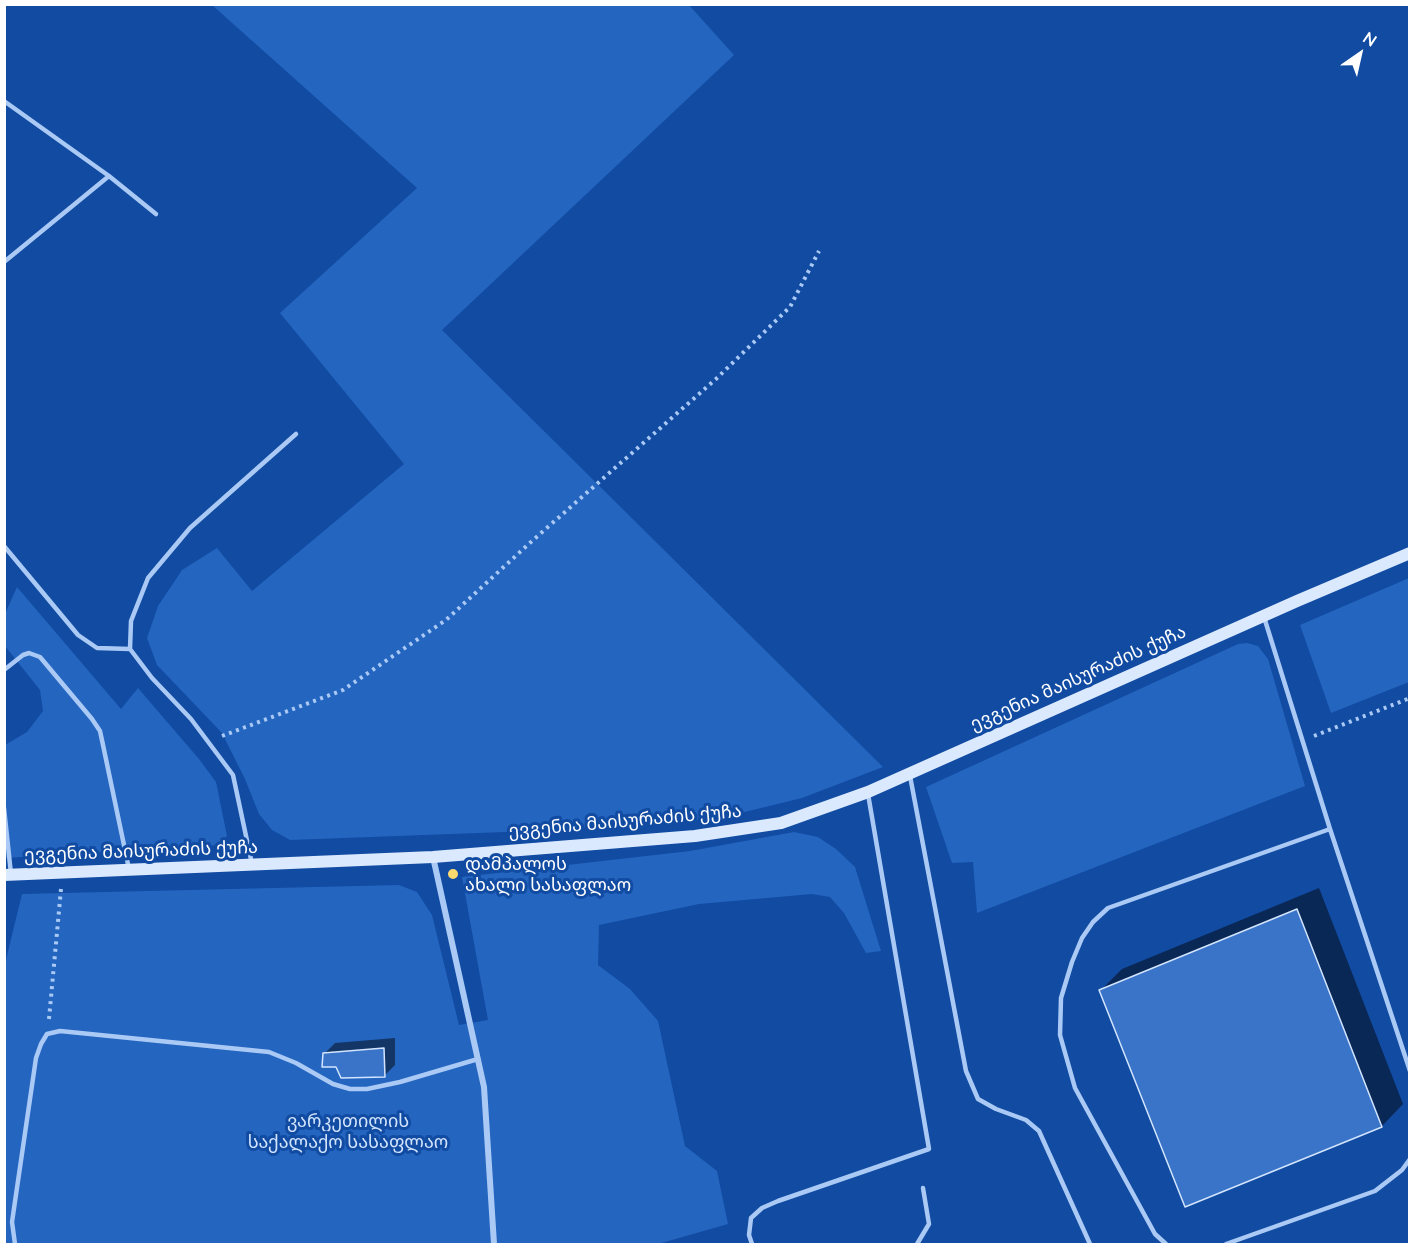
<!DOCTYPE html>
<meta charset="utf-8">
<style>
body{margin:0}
#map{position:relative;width:1414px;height:1249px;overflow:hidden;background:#114ba2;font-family:Lato,sans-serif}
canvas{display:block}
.frame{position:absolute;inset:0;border:6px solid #fff;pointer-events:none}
.north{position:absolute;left:1330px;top:24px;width:60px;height:60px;-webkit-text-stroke:4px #114ba2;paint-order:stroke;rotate:34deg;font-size:16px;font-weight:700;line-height:24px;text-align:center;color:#fff}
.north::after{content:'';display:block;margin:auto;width:21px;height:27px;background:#fff;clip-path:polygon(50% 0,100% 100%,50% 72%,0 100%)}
</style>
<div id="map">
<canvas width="1414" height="1249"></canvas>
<div class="frame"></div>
<div class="north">N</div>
</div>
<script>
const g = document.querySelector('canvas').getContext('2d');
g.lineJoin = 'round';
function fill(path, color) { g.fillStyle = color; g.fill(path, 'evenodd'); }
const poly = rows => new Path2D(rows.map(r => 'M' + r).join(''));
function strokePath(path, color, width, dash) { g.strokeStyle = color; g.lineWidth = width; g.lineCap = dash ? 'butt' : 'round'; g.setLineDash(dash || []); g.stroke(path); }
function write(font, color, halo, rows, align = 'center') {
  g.font = font + ' Lato,"Noto Sans Georgian",sans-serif'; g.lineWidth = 6; g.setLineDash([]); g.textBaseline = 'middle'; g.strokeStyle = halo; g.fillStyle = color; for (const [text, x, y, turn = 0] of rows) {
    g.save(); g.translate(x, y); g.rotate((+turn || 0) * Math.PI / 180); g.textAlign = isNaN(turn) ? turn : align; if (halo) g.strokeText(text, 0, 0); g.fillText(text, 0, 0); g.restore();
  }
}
fill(poly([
 [212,5,689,5,734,55,442,330,883,767,802,798,720,818,532,831,290,840,272,830,259,814,245,779,222,733,157,665,147,638,158,606,182,570,217,548,252,591,404,464,280,313,417,188],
 [1409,578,1409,682,1331,713,1300,625],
 [17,587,121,709,138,688,199,759,216,782,227,836,219,845,5,858,5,745,27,732,43,711,40,690,5,646,5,614],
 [1247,643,1258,646,1268,659,1305,786,977,913,973,862,952,863,926,787,1238,644],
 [794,832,818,837,836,849,855,867,881,951,866,953,844,913,830,897,812,894,699,904,599,925,598,965,630,989,658,1021,685,1146,717,1171,728,1224,658,1244,5,1244,4,968,22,894,399,885,417,892,432,915,459,1025,488,1020,462,877,690,851]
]), '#2465c0');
fill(poly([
 [1319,888,1403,1104,1382,1126,1101,990,1122,969],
 [395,1038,395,1065,384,1076,337,1065,324,1054,335,1043]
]), '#0007');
const building = poly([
 [1297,909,1382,1127,1185,1207,1099,990,1297,909],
 [384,1048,385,1077,341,1078,336,1067,322,1067,323,1053,384,1048]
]);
fill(building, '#3a74c8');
strokePath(building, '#d3e5fe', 1.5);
strokePath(poly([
 [222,736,343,690,446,620,532,541,716,379,790,307,819,251],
 [1314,736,1410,698],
 [49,1019,61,889]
]), '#aacaf5', 4, [3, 4.5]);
strokePath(poly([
 [4,101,109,176,156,214],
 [4,262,109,176],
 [4,546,78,635,97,648,130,649],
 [1264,617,1330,829,1410,1071],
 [4,670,23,655,29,653,40,657,92,719,100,731,103,745,129,869],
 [910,776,966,1071,978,1099,996,1109,1026,1120,1039,1131,1090,1244],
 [4,808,11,874],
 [252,864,233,775,191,719,152,678,130,649,131,621,148,578,190,528,296,434],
 [15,1244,12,1222,36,1058,41,1044,47,1034,60,1031,269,1052,296,1063,333,1084,350,1089,367,1089,400,1082,478,1059],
 [752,1244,749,1235,751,1218,762,1208,778,1201,929,1149,868,794],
 [917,1244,929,1224,923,1188],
 [1166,1244,1155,1234,1075,1088,1060,1035,1061,998,1072,962,1082,938,1093,922,1108,908,1330,829],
 [1226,1244,1375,1191,1402,1170,1410,1159]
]), '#aacaf5', 4.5);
strokePath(poly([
 [433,857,484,1087,494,1244]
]), '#aacaf5', 6);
strokePath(poly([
 [4,875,433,857,695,836,781,823,868,792,1297,601,1410,553]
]), '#dbe9fe', 12);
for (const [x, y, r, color] of [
 [453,874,6,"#ffda6f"]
]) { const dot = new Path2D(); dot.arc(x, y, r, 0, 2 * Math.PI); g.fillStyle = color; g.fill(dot); strokePath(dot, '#114ba2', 2); }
write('18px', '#fff', '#114ba2', [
 ["ევგენია მაისურაძის ქუჩა",1078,678,-24],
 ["ევგენია მაისურაძის ქუჩა",625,821,-5],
 ["ევგენია მაისურაძის ქუჩა",141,851,-2]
]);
write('18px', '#fff', '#114ba2', [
 ["დამპალოს",465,864],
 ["ახალი სასაფლაო",465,885]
], 'left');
write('18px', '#d3e5fe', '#114ba2', [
 ["ვარკეთილის",348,1121],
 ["საქალაქო სასაფლაო",348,1142]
]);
</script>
